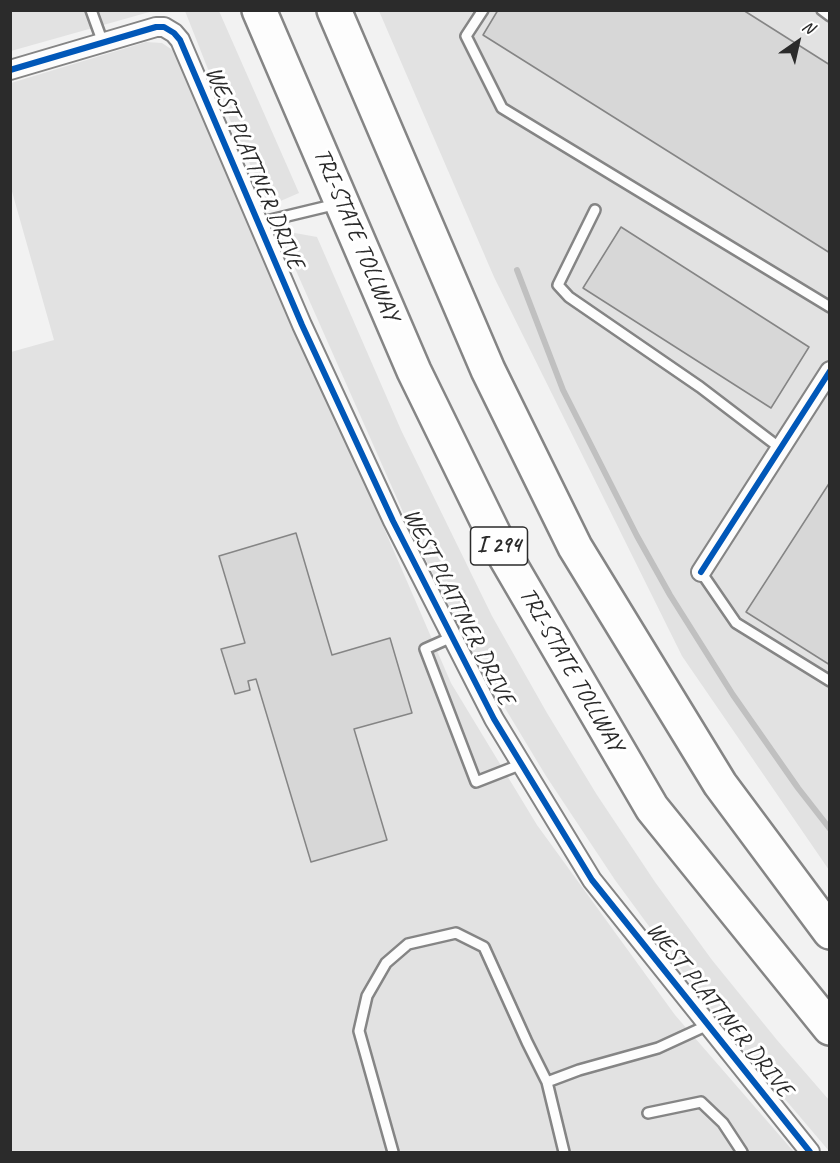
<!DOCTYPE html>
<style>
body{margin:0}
#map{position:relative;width:840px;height:1163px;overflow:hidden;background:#f2f2f2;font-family:Caveat,sans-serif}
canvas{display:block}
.frame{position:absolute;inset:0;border:12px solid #2b2b2b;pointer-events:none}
.north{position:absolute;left:768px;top:12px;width:60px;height:60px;-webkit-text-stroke:4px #fff;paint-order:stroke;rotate:34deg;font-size:16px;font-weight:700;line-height:24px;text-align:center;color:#2b2b2b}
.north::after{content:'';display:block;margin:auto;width:21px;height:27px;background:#2b2b2b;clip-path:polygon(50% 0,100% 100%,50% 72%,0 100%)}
</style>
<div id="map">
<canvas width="840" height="1163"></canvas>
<div class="frame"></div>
<div class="north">N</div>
</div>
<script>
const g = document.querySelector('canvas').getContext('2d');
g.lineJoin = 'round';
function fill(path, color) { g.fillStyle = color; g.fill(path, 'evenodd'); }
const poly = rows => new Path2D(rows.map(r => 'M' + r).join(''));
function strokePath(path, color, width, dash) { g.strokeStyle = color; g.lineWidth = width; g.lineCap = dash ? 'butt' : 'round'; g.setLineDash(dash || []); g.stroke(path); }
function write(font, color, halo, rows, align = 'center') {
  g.font = font + ' Caveat,sans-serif'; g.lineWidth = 6; g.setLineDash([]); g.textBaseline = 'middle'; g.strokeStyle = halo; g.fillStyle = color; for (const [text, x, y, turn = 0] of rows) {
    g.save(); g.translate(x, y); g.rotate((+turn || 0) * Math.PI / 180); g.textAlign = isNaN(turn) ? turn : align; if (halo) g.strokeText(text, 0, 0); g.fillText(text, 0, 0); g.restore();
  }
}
fill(poly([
 [11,11,153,11,11,51],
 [185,11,219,11,299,193,269,206,215,87],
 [379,11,829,11,829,870,682,656,494,277],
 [146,42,162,43,174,51,186,71,451,683,537,825,675,1015,794,1152,11,1152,11,352,54,340,11,188,11,83],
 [278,230,317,237,401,430,492,616,547,713,597,795,655,882,712,960,777,1040,829,1100,829,1151,750,1058,679,967,615,880,546,776,476,660,411,530]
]), '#e2e2e2');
strokePath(poly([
 [517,270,563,390,637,536,670,595,733,695,798,788,830,829]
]), '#c0c0c0', 6);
const building = poly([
 [498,10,743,10,830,65,830,253,483,35,498,10],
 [621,227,809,347,771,408,583,288,621,227],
 [830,482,830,665,746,612,830,482],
 [296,533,332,655,390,638,412,713,354,729,387,840,311,862,256,679,248,681,250,690,235,694,221,649,245,643,219,556,296,533]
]);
fill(building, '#d7d7d7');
strokePath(building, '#858585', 1.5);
const service = poly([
 [91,10,103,43],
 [483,10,466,36,502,108,830,307],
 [822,10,830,16],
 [595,210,558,285,569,297,700,387,780,448],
 [258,223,337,204],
 [701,572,736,623,830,681],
 [452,637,425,649,476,782,522,764],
 [547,1082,579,1070,658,1048,708,1025],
 [648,1113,701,1102,723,1123,742,1152],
 [393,1152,359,1031,367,996,386,963,408,944,456,933,484,947,527,1042,547,1082,564,1152]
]);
const minor = poly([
 [10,70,156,27,164,27,174,33,180,40,302,325,393,521,494,719,592,880,810,1152],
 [701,572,830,371]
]);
const motorway = poly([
 [259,10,414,371,502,551,652,808,830,1028],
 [334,10,488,370,575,547,720,784,830,932]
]);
strokePath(service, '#858585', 14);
strokePath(minor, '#858585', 22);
strokePath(motorway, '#858585', 38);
strokePath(service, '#fdfdfd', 9);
strokePath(minor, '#fdfdfd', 18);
strokePath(motorway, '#fdfdfd', 33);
strokePath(poly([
 [10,70,156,27,164,27,174,33,180,40,302,325,393,521,494,719,592,880,810,1152],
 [701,572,830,371]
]), '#0057b8', 6);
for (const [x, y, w] of [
 [499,546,57]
]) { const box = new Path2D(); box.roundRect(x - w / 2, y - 19, w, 38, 4.5); g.fillStyle = '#fff'; g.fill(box); strokePath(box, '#2b2b2b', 1.5); }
write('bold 22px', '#2b2b2b', null, [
 ["I 294",499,546]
]);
write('24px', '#2b2b2b', '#fff', [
 ["WEST PLATTNER DRIVE",254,168,67],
 ["TRI-STATE TOLLWAY",356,235,67],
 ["WEST PLATTNER DRIVE",458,607,63],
 ["TRI-STATE TOLLWAY",571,670,60],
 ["WEST PLATTNER DRIVE",719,1010,51]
]);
</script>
